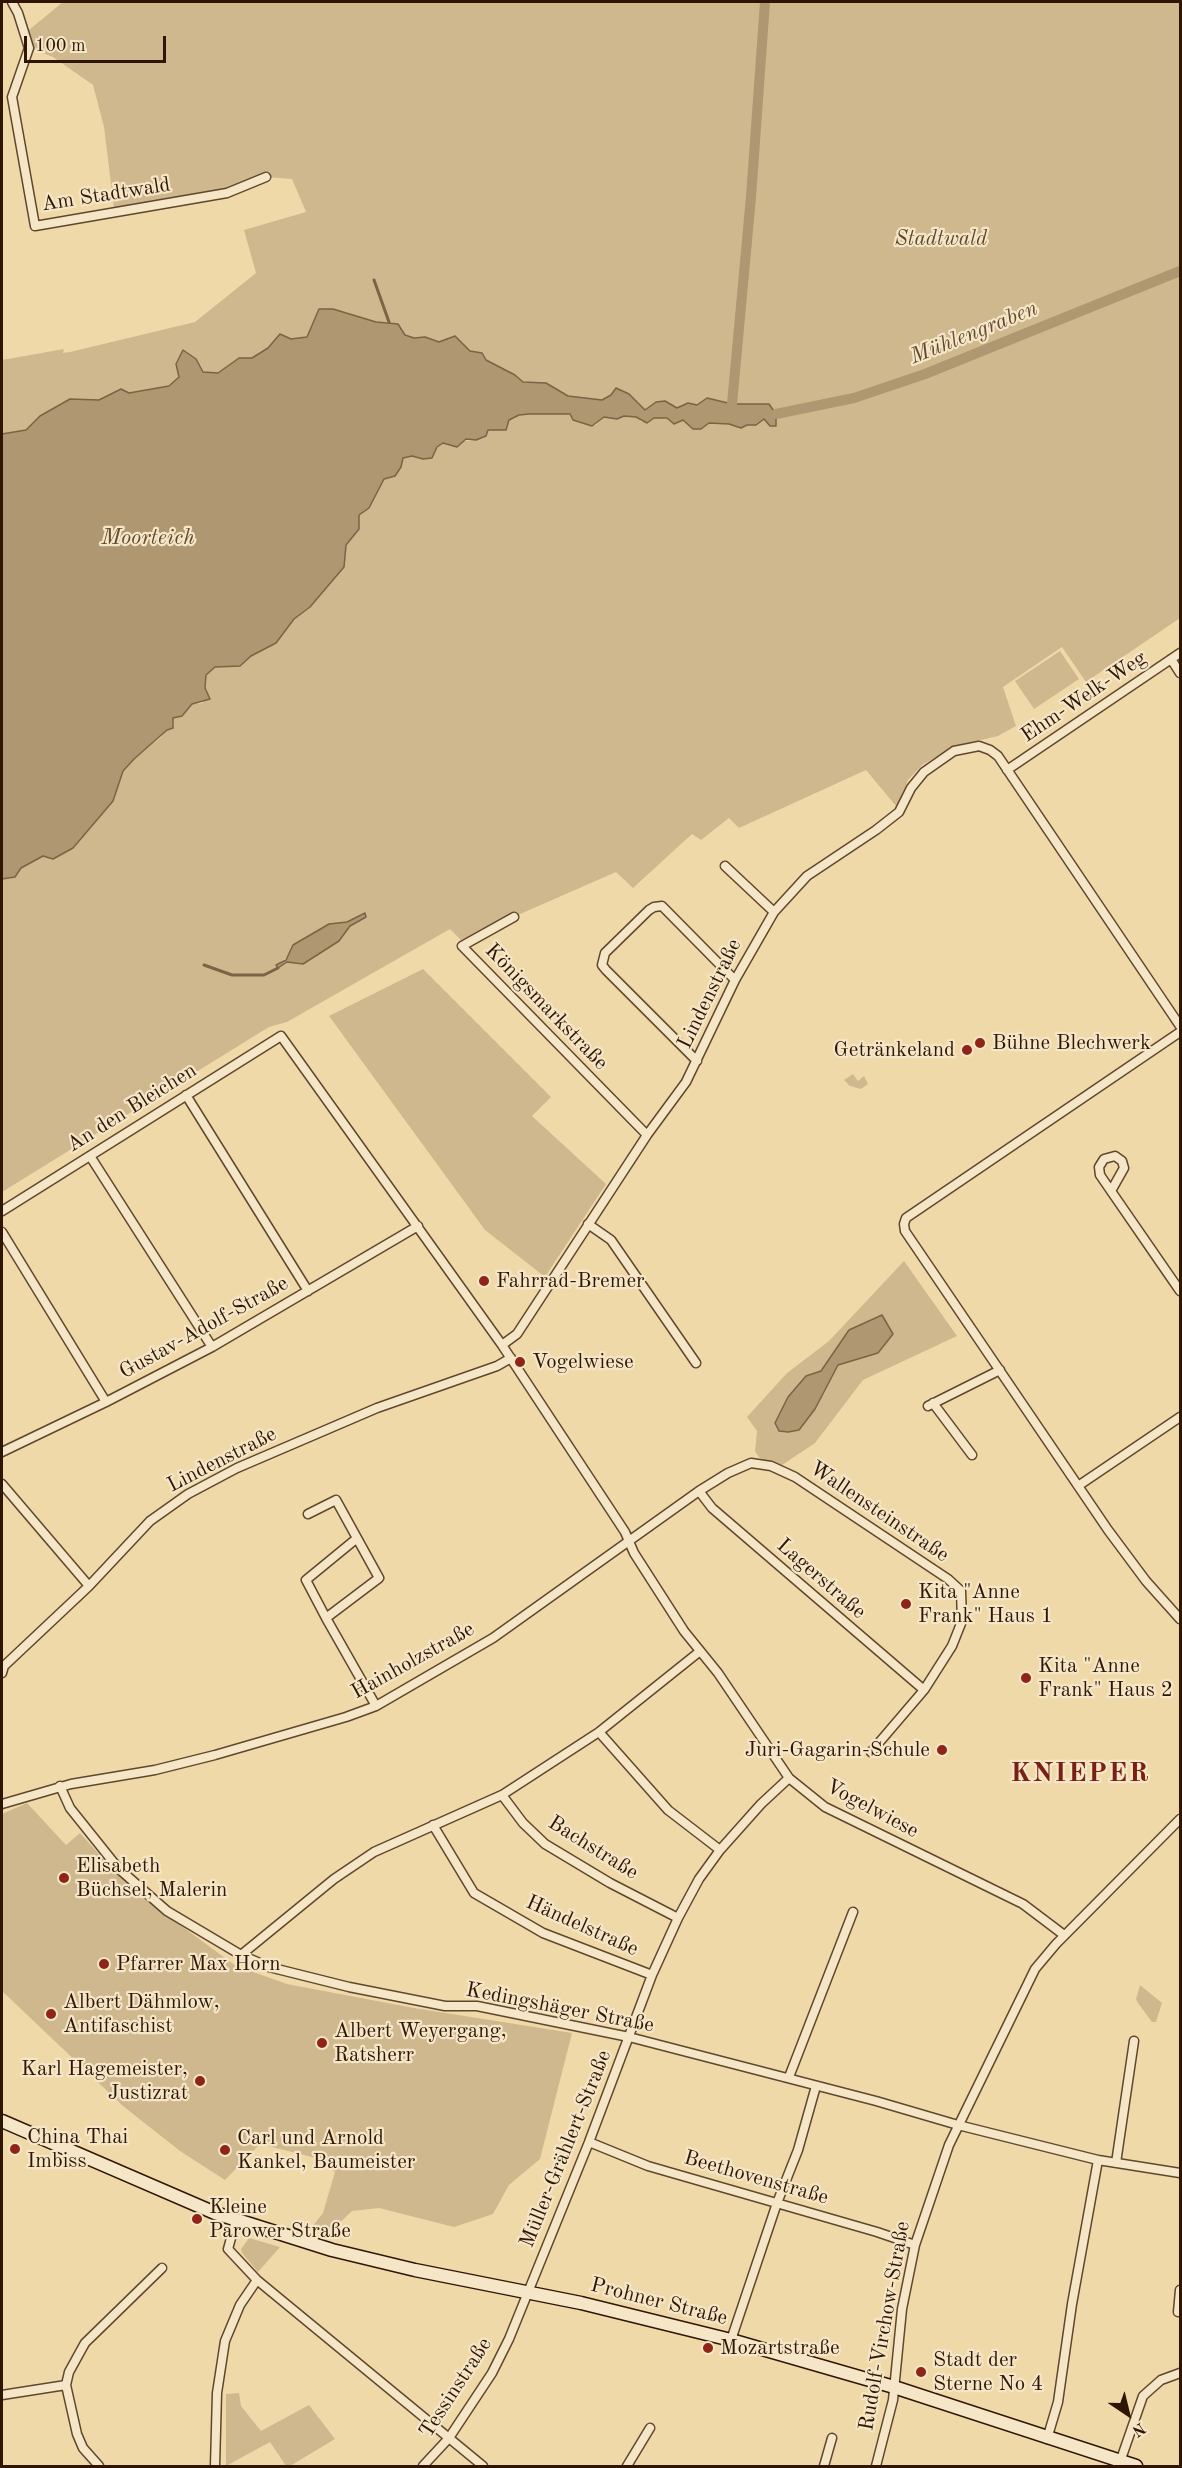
<!DOCTYPE html>
<meta charset="utf-8">
<style>
body{margin:0}
#map{position:relative;width:1182px;height:2468px;overflow:hidden;background:#f0d9a9;font-family:"Old Standard TT",serif}
canvas{display:block}
.frame{position:absolute;inset:0;border:3px solid #2f1604;pointer-events:none}
.north{position:absolute;left:1098px;top:2384px;width:60px;height:60px;-webkit-text-stroke:4px #f5e6c7;paint-order:stroke;rotate:145deg;font-size:16px;font-weight:700;line-height:24px;text-align:center;color:#2f1604}
.north::after{content:'';display:block;margin:auto;width:21px;height:27px;background:#2f1604;clip-path:polygon(50% 0,100% 100%,50% 72%,0 100%)}
.scale{position:absolute;left:24px;top:36px;width:142px;height:27px;box-sizing:border-box;border:3px solid #2f1604;border-top:0;padding-left:8px;font-size:18px;line-height:21px;white-space:nowrap;color:#2f1604;-webkit-text-stroke:4px #f5e6c7;paint-order:stroke}
</style>
<div id="map">
<canvas width="1182" height="2468"></canvas>
<div class="frame"></div>
<div class="north">N</div>
<div class="scale">100 m</div>
</div>
<script>
const g = document.querySelector('canvas').getContext('2d');
g.lineJoin = 'round';
function fill(path, color) { g.fillStyle = color; g.fill(path, 'evenodd'); }
const poly = rows => new Path2D(rows.map(r => 'M' + r).join(''));
function strokePath(path, color, width, dash) { g.strokeStyle = color; g.lineWidth = width; g.lineCap = dash ? 'butt' : 'round'; g.setLineDash(dash || []); g.stroke(path); }
function write(font, color, halo, rows, align = 'center') {
  g.font = font + ' "Old Standard TT",serif'; g.lineWidth = 4.5; g.setLineDash([]); g.textBaseline = 'middle'; g.strokeStyle = halo; g.fillStyle = color; for (const [text, x, y, turn = 0] of rows) {
    g.save(); g.translate(x, y); g.rotate((+turn || 0) * Math.PI / 180); g.textAlign = isNaN(turn) ? turn : align; if (halo) g.strokeText(text, 0, 0); g.fillText(text, 0, 0); g.restore();
  }
}
fill(poly([
 [63,2,1180,2,1180,618,1086,682,1062,647,1003,687,1016,726,998,736,955,746,922,765,908,780,899,804,896,806,866,770,739,828,729,818,701,840,692,834,633,888,616,872,461,940,450,929,287,1022,269,1027,2,1192,2,879,15,877,21,868,43,856,53,859,73,848,113,801,123,771,134,759,161,737,173,718,182,716,192,704,203,703,205,675,214,667,240,666,251,656,276,643,294,619,310,607,344,567,346,545,359,529,359,515,369,508,384,479,401,467,403,458,412,456,423,459,443,443,476,440,488,430,501,429,509,420,519,415,529,414,570,414,596,425,603,417,636,417,642,422,653,418,667,418,683,420,694,429,701,429,709,423,729,424,741,428,747,425,756,425,764,419,776,426,776,414,769,404,732,404,707,398,697,405,688,403,676,408,665,401,656,402,645,410,629,394,616,389,611,395,602,400,568,396,546,383,523,382,515,375,486,360,482,353,470,351,455,336,439,342,425,337,414,338,405,335,389,322,376,322,333,309,312,323,308,337,291,339,280,334,268,348,252,358,239,358,218,373,203,372,196,359,169,386,129,393,121,389,99,400,70,399,40,416,26,430,2,434,2,360,64,349,63,353,70,352,195,322,256,273,244,230,306,212,292,179,266,177,227,193,114,208,104,127,93,85,53,57,29,48,24,34],
 [364,913,366,917,350,926,339,941,303,964,287,962,278,968,277,965,329,924,347,922],
 [1060,651,1079,679,1034,709,1015,681],
 [423,969,551,1097,532,1116,606,1184,545,1277,485,1230,329,1016],
 [853,1074,858,1081,864,1076,868,1084,861,1089,850,1086,844,1080],
 [904,1261,957,1336,863,1380,815,1443,782,1465,763,1461,758,1456,755,1451,757,1431,747,1417,787,1373,829,1341],
 [878,1353,838,1365,825,1386,806,1376,821,1371,833,1355],
 [27,1803,66,1845,80,1833,114,1871,165,1914,236,1966,287,1984,414,2008,572,2033,540,2159,509,2185,493,2214,454,2227,379,2208,352,2211,330,2232,312,2227,323,2213,335,2172,320,2159,260,2144,225,2180,180,2151,123,2106,2,1991,2,1814],
 [1140,1985,1162,2003,1156,2022,1152,2022,1138,2003,1136,1999],
 [249,2238,280,2247,258,2272,242,2253,241,2249],
 [239,2393,241,2406,261,2431,309,2405,335,2439,290,2466,286,2466,270,2442,226,2466,226,2394]
]), '#cfb88d');
const water = poly([
 [319,309,333,309,376,322,398,324,405,335,414,338,425,337,439,342,455,336,470,351,482,353,486,360,515,375,523,382,546,383,568,396,602,400,611,395,616,388,629,394,645,410,656,402,665,401,677,408,688,403,697,405,707,398,732,404,769,404,776,414,776,426,770,426,764,419,756,425,747,425,741,428,729,424,709,423,701,429,693,429,683,420,674,424,667,418,654,418,647,423,636,417,624,416,617,419,604,417,592,426,573,420,570,414,529,414,519,415,509,420,506,430,488,430,486,436,476,440,466,439,457,447,443,443,437,447,432,458,423,459,412,456,403,458,401,467,395,476,384,479,369,508,359,515,359,529,346,545,344,567,310,607,294,619,276,643,251,656,240,666,215,667,206,675,205,688,210,699,192,704,182,716,173,718,173,728,167,730,134,759,123,771,113,801,73,848,53,859,43,856,21,868,15,877,2,879,2,434,26,430,40,416,70,399,99,400,121,389,129,393,169,386,179,377,176,364,183,350,196,359,203,372,218,373,239,358,252,358,268,348,280,334,291,339,307,337,319,309],
 [365,913,366,917,350,926,339,941,303,964,287,962,278,968,276,965,286,960,293,945,329,924,347,922,365,913],
 [882,1315,893,1334,878,1353,838,1365,815,1409,799,1430,788,1432,779,1431,775,1423,788,1397,806,1376,821,1371,849,1330,882,1315]
]);
fill(water, '#ae9771');
strokePath(water, '#7b6345', 1.5);
strokePath(poly([
 [374,280,389,322],
 [204,965,232,975,264,975,278,968]
]), '#7b6345', 3);
strokePath(poly([
 [732,404,751,197,765,2],
 [776,414,854,398,925,374,1180,271]
]), '#ae9771', 10);
const minor = poly([
 [12,2,18,13,29,48,12,97,35,226,227,193,266,177],
 [1171,659,1180,673],
 [1007,770,1180,653],
 [725,866,774,912],
 [514,917,462,946,647,1135],
 [1180,1032,906,1218,904,1224,905,1231,1108,1530,1146,1581,1180,1619],
 [697,1061,606,970,602,965,605,953,649,910,654,907,662,906,735,980],
 [186,1095,308,1291],
 [90,1156,212,1347],
 [1111,1191,1124,1168,1122,1161,1115,1156,1104,1159,1099,1167,1100,1175,1111,1191,1169,1275,1180,1291],
 [2,1211,281,1036,502,1345,625,1532,634,1553,684,1631,718,1673,789,1778,825,1807,1023,1904,1064,1935],
 [588,1224,611,1240,696,1363],
 [2,1232,106,1402],
 [502,1345,517,1334,647,1135,686,1082,735,980,774,912,807,876,876,830,899,812,911,788,924,772,954,751,979,746,990,750,998,756,1180,1026],
 [933,1403,972,1455],
 [928,1406,1000,1370],
 [2,1452,106,1402,212,1347,418,1226],
 [2,1484,89,1586],
 [1078,1486,1180,1417],
 [699,1491,712,1508,924,1690],
 [308,1514,336,1500,379,1578,326,1618,376,1706],
 [326,1618,306,1580,356,1539],
 [2,1673,4,1666,89,1586,150,1521,188,1494,237,1468,377,1408,497,1366,511,1358],
 [599,1732,668,1810,720,1850],
 [60,1786,70,1808,118,1868,167,1911,241,1955,269,1967,349,1987,445,2006,477,2006,629,2037,876,2101,958,2125,1098,2160,1180,2173],
 [502,1795,523,1823,545,1844,610,1883,678,1918],
 [2,1804,71,1784,155,1770,215,1755,346,1717,376,1706,493,1638,699,1491,728,1473,751,1463,771,1466,795,1477,948,1579,961,1591,962,1621,952,1646,924,1690,871,1752],
 [433,1825,474,1893,543,1933,652,1975],
 [241,1955,334,1879,374,1852,502,1795,599,1732,699,1652],
 [789,2077,853,1912],
 [589,2142,648,2166,877,2232,915,2245],
 [1116,2163,1134,2041],
 [236,2220,228,2249,257,2280,483,2466],
 [1178,2312,1180,2290],
 [731,2340,777,2203,798,2150,816,2086],
 [2,2395,66,2385],
 [1047,2439,1058,2402,1072,2304,1098,2160],
 [1120,2462,1143,2396,1161,2380,1180,2373],
 [99,2466,83,2448,77,2434,66,2385,69,2372,85,2343,162,2268],
 [215,2466,217,2393,225,2341,240,2305,257,2280],
 [423,2466,449,2438,492,2373,509,2339,589,2142,652,1975,678,1918,699,1879,720,1850,761,1804,789,1778],
 [627,2466,650,2428],
 [824,2466,832,2438],
 [876,2466,893,2400,902,2309,915,2245,949,2145,1035,1969,1056,1944,1180,1819]
]);
const secondary = poly([
 [2,2121,215,2213,332,2250,415,2270,581,2303,731,2340,894,2387,1136,2466]
]);
strokePath(minor, '#5f472d', 11);
strokePath(secondary, '#2f1604', 15);
strokePath(minor, '#f5e6c7', 8);
strokePath(secondary, '#f5e6c7', 12);
for (const [x, y, r, color] of [
 [980,1043,6,"#8f2418"],
 [967,1050,6,"#8f2418"],
 [484,1281,6,"#8f2418"],
 [520,1362,6,"#8f2418"],
 [906,1604,6,"#8f2418"],
 [1026,1678,6,"#8f2418"],
 [942,1750,6,"#8f2418"],
 [64,1878,6,"#8f2418"],
 [104,1964,6,"#8f2418"],
 [51,2014,6,"#8f2418"],
 [322,2043,6,"#8f2418"],
 [200,2081,6,"#8f2418"],
 [15,2149,6,"#8f2418"],
 [225,2150,6,"#8f2418"],
 [197,2219,6,"#8f2418"],
 [708,2348,6,"#8f2418"],
 [921,2372,6,"#8f2418"]
]) { const dot = new Path2D(); dot.arc(x, y, r, 0, 2 * Math.PI); g.fillStyle = color; g.fill(dot); strokePath(dot, '#f5e6c7', 2); }
write('21px', '#2f1604', '#f5e6c7', [
 ["Am Stadtwald",106,195,-9],
 ["Ehm-Welk-Weg",1084,697,-34],
 ["Lindenstraße",710,994,-64],
 ["Königsmarkstraße",546,1007,46],
 ["An den Bleichen",132,1108,-32],
 ["Gustav-Adolf-Straße",204,1328,-29],
 ["Lindenstraße",222,1460,-27],
 ["Wallensteinstraße",879,1512,34],
 ["Lagerstraße",821,1579,41],
 ["Hainholzstraße",413,1661,-29],
 ["Vogelwiese",872,1809,28],
 ["Bachstraße",593,1848,32],
 ["Händelstraße",582,1926,24],
 ["Kedingshäger Straße",560,2008,11],
 ["Müller-Grählert-Straße",566,2149,-68],
 ["Beethovenstraße",756,2178,16],
 ["Prohner Straße",659,2302,14],
 ["Rudolf-Virchow-Straße",885,2326,-80],
 ["Tessinstraße",456,2388,-57]
]);
write('italic 21px', '#5f472d', '#f5e6c7', [
 ["Stadtwald",941,239]
]);
write('21px', '#2f1604', '#f5e6c7', [
 ["Bühne Blechwerk",992,1043],
 ["Getränkeland",955,1050,"right"],
 ["Fahrrad-Bremer",496,1281],
 ["Vogelwiese",532,1362],
 ["Kita \"Anne",918,1592],
 ["Frank\" Haus 1",918,1616],
 ["Kita \"Anne",1038,1666],
 ["Frank\" Haus 2",1038,1690],
 ["Juri-Gagarin-Schule",930,1750,"right"],
 ["Elisabeth",76,1866],
 ["Büchsel, Malerin",76,1890],
 ["Pfarrer Max Horn",116,1964],
 ["Albert Dähmlow,",63,2002],
 ["Antifaschist",63,2026],
 ["Albert Weyergang,",334,2031],
 ["Ratsherr",334,2055],
 ["Karl Hagemeister,",188,2069,"right"],
 ["Justizrat",188,2093,"right"],
 ["China Thai",27,2137],
 ["Imbiss",27,2161],
 ["Carl und Arnold",237,2138],
 ["Kankel, Baumeister",237,2162],
 ["Kleine",209,2207],
 ["Parower Straße",209,2231],
 ["Mozartstraße",720,2348],
 ["Stadt der",933,2360],
 ["Sterne No 4",933,2384]
], 'left');
write('italic 22px', '#624a30', '#f5e6c7', [
 ["Mühlengraben",974,333,-22],
 ["Moorteich",148,538]
]);
g.letterSpacing = '1.5px';
write('bold 27px', '#7a1f14', '#f5e6c7', [
 ["KNIEPER",1080,1774]
]);
g.letterSpacing = '0px';
</script>
